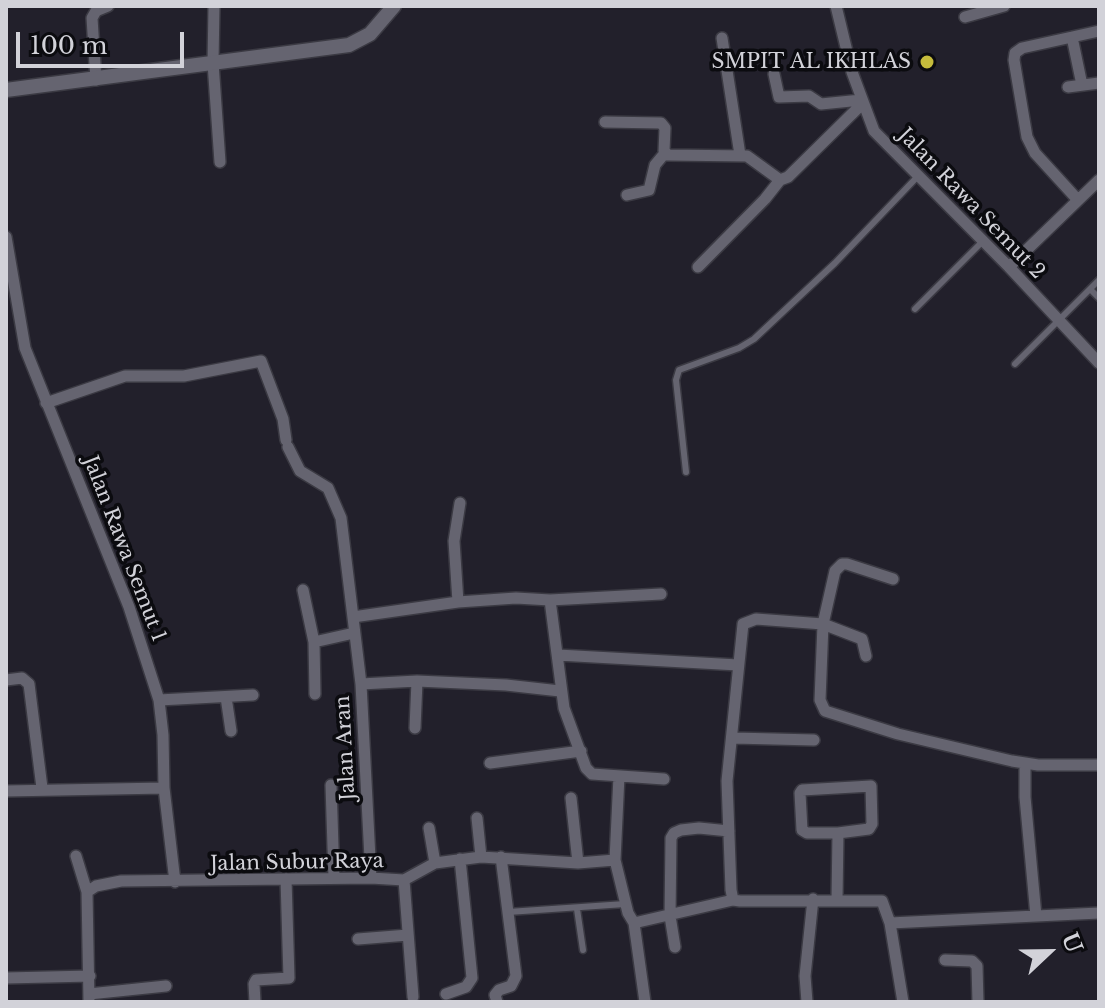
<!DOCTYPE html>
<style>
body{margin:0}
#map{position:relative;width:1105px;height:1008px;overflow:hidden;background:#22202b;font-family:"Libre Baskerville",serif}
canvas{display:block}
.frame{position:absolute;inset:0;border:8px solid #d2d2d9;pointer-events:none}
.north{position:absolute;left:1009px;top:912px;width:80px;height:80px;-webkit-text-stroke:6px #0b0b0f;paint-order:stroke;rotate:68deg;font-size:22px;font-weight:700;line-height:32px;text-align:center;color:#d2d2d9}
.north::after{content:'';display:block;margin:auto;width:28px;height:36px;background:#d2d2d9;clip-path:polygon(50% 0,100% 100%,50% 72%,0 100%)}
.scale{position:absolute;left:16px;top:32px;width:168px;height:36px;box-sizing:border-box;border:4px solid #d2d2d9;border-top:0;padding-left:10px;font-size:24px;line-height:28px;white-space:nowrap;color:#d2d2d9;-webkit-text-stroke:6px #0b0b0f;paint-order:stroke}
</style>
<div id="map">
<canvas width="1105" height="1008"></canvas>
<div class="frame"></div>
<div class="north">U</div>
<div class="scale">100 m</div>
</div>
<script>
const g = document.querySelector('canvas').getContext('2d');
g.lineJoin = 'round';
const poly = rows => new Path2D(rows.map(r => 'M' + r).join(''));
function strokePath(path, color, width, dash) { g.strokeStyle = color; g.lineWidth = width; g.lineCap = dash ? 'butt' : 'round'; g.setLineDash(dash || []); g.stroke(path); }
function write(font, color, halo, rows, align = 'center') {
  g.font = font + ' "Libre Baskerville",serif'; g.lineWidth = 7; g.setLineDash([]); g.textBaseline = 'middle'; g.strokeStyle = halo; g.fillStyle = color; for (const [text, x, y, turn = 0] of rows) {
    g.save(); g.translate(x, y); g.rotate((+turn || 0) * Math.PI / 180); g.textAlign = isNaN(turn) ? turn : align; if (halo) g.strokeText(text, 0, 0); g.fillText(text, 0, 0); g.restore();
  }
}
const service = poly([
 [1090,289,1099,280],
 [915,309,983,241],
 [1015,364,1090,289,1099,298],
 [686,472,676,380,679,370,739,348,754,339,835,263,919,175],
 [577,909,583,950],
 [508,912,625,904]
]);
const minor = poly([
 [214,6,213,63,220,162],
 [836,6,852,72,874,131,1009,267,1099,363],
 [965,17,1004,6],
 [1072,37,1022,48,1015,53,1014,60,1027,137,1035,153,1077,199],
 [722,38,740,155],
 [774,74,779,97,809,96,821,104,861,100],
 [96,80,92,18,96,11,108,6],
 [1082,85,1072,37,1099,31],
 [1068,87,1099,83],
 [605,122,661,123,665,128,664,151,668,155,747,156,780,180],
 [627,195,649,190,655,165,665,153],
 [6,237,25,348,129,607,159,700,163,735,164,788,175,882],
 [698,267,765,199,780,180,788,177,862,104],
 [1009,267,1099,180],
 [46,403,125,376,184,376,261,361,283,419,286,440],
 [288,447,300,471,328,488,341,518,361,684,371,878],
 [893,579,847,564,842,564,835,571,823,624,820,700,825,711,898,734,1012,761,1038,765,1099,765],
 [303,590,314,642,354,633],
 [550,600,661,594],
 [458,602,454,541,460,503],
 [353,617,458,602,516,598,550,600,564,708,586,768,592,774,664,779],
 [314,642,315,694],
 [558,655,738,665],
 [866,656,862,639,823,624,756,619,743,624,727,781,731,890,733,900,740,901,882,901,890,923,903,1002],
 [6,680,22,678,29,684,42,788],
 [361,684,417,681,506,685,560,691],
 [226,697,231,731],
 [159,700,253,695],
 [415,728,417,681],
 [734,738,814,740],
 [490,763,581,751],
 [1025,763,1025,797,1036,916],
 [619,776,615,860,628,913,634,923,645,1002],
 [331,785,334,878],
 [871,786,872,824,869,829,838,833,807,833,802,830,800,793,802,790,871,786],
 [6,791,164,788],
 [571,798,578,863],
 [477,818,481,857],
 [429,828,435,863],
 [76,856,87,892,89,1002],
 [404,880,413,997],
 [87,892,96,886,121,881,371,878,404,880,435,863,481,857,578,863,615,860],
 [837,900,838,833],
 [634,923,733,900],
 [890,923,1099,913],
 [358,939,408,935],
 [675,947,670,916,671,838,674,833,681,830,699,828,729,831],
 [945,960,972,961,977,966,978,1002],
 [6,978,90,976],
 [89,994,166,986],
 [446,994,466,987,472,978,460,859],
 [255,1002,254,984,256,980,289,978,286,879],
 [497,1002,495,995,499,990,511,986,516,976,501,857],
 [807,1002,805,976,813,899]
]);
const tertiary = poly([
 [6,90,349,45,370,34,394,6]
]);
strokePath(service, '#3b3a43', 9);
strokePath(minor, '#3b3a43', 14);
strokePath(tertiary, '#3b3a43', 17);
strokePath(service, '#656470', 6);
strokePath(minor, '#656470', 11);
strokePath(tertiary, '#656470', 14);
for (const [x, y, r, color] of [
 [927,62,8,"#c6bc3c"]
]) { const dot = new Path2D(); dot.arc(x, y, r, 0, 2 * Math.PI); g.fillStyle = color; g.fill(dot); strokePath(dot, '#0b0b0f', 3); }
write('20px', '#d2d2d9', '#0b0b0f', [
 ["SMPIT AL IKHLAS",911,62]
], 'right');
write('20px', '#d2d2d9', '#0b0b0f', [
 ["Jalan Rawa Semut 2",971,204,46],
 ["Jalan Rawa Semut 1",124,549,69],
 ["Jalan Aran",346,748,-93],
 ["Jalan Subur Raya",297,863,-1]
]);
</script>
